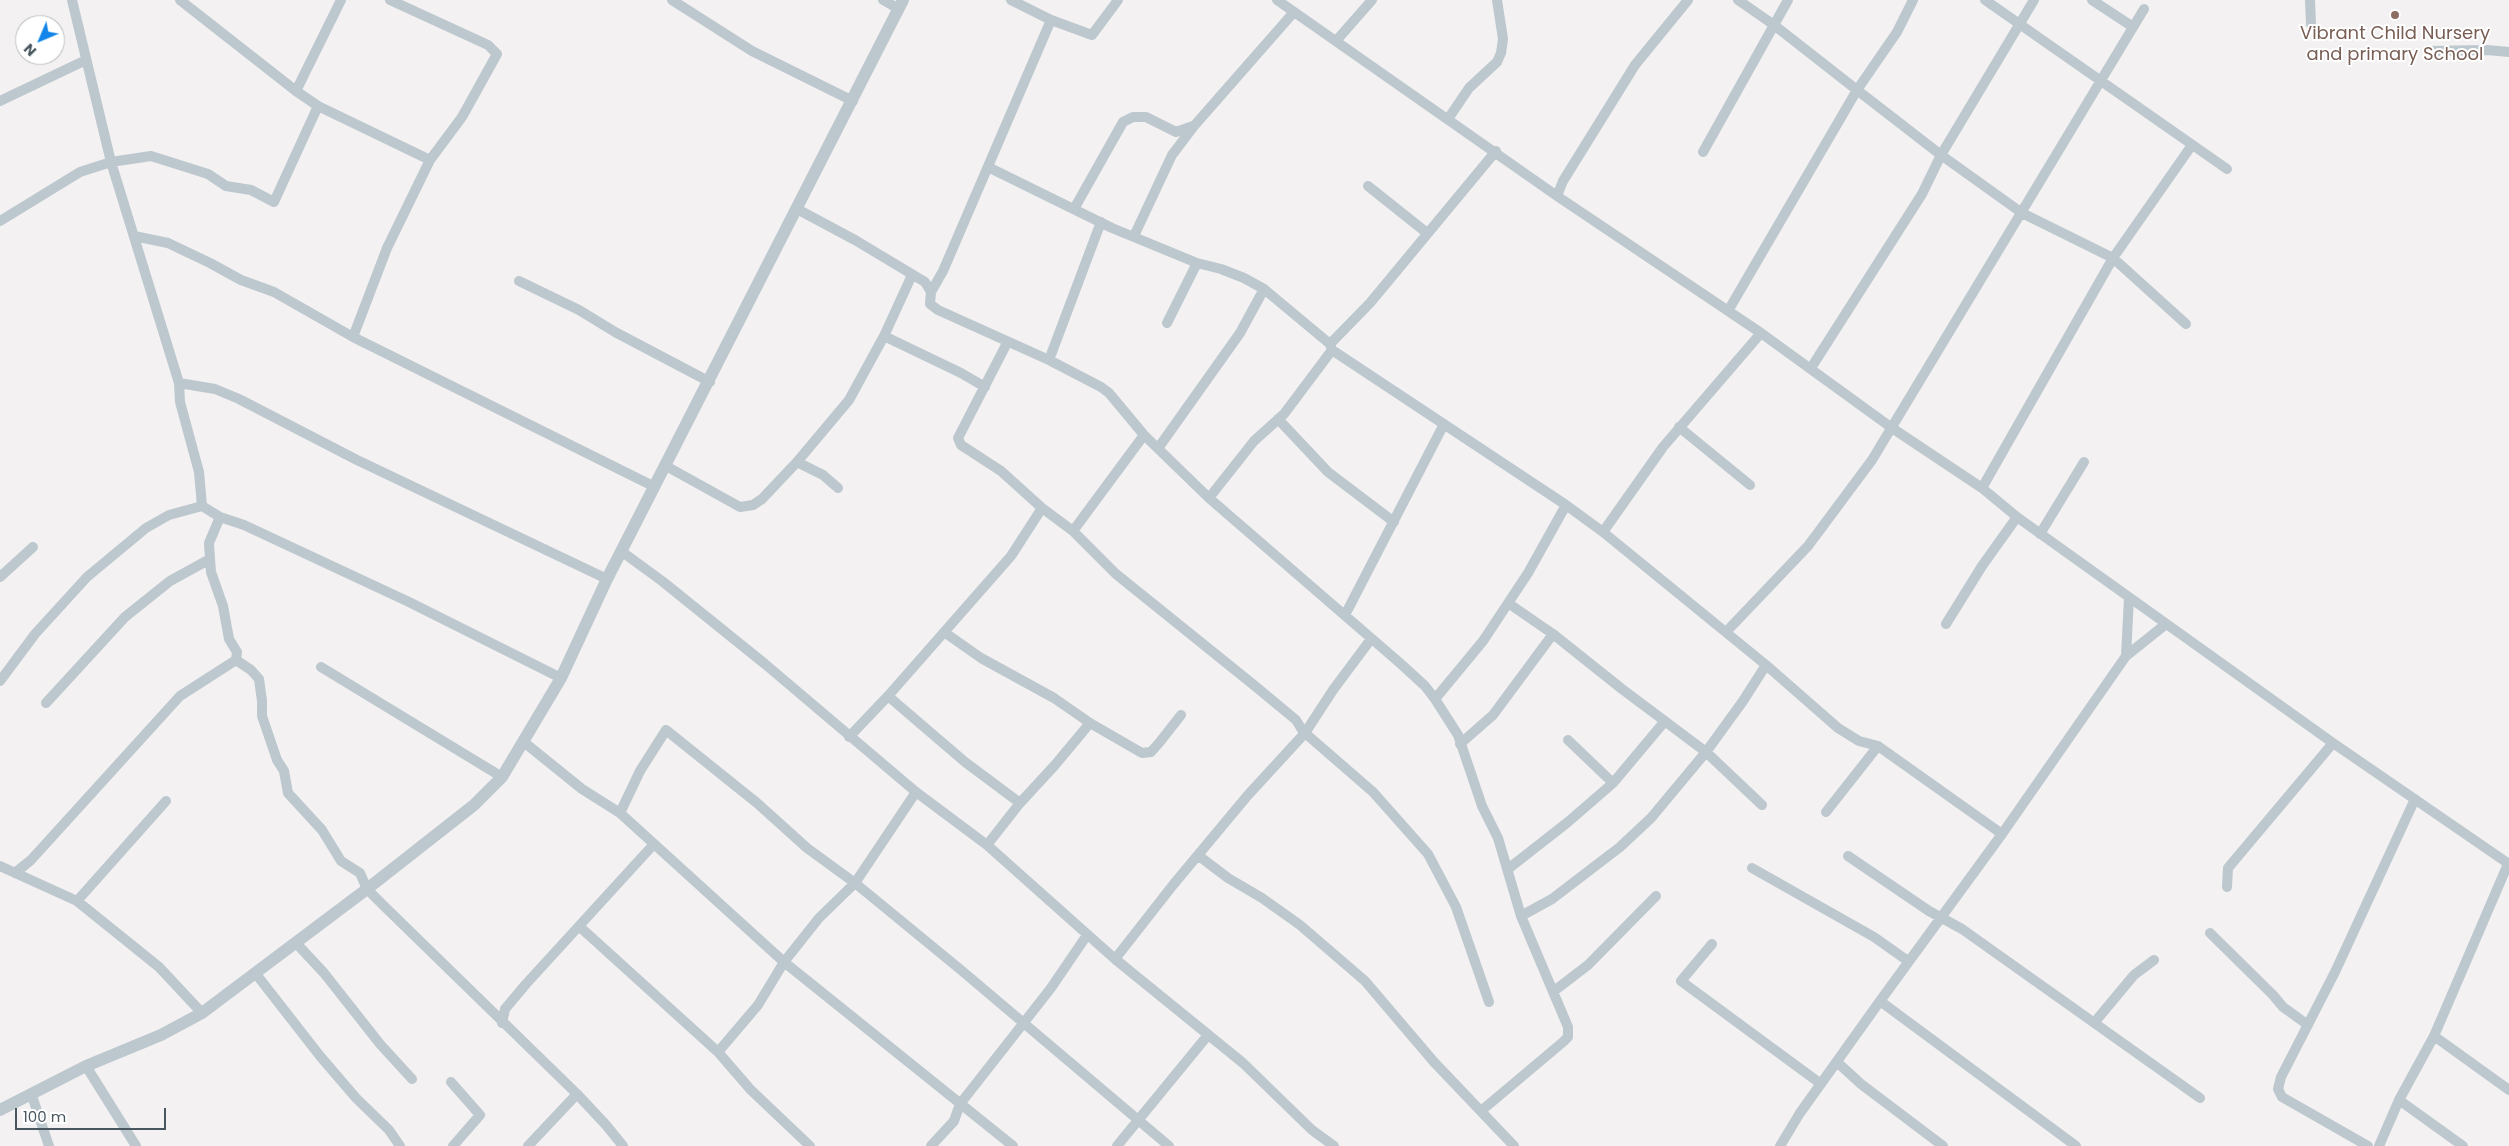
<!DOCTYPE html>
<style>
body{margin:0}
#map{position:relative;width:2509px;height:1146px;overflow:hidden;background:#f3f1f1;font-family:Poppins,sans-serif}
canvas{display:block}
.north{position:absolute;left:15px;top:15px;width:50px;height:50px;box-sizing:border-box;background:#fff;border:1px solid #b6bbbf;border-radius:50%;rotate:225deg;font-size:14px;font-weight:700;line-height:20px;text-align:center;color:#48565f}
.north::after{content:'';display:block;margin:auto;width:18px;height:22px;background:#1385ea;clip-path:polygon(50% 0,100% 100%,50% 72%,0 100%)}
.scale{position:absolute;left:15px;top:1108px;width:151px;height:22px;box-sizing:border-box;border:2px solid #48565f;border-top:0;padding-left:6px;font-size:15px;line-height:18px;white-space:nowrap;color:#48565f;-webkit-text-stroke:4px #fff;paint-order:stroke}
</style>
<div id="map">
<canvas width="2509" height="1146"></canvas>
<div class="north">N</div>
<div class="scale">100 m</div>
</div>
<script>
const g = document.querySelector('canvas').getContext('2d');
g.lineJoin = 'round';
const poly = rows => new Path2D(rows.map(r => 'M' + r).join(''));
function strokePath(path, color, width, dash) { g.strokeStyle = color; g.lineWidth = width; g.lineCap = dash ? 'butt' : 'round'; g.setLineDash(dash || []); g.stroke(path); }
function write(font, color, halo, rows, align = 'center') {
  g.font = font + ' Poppins,sans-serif'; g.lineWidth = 4; g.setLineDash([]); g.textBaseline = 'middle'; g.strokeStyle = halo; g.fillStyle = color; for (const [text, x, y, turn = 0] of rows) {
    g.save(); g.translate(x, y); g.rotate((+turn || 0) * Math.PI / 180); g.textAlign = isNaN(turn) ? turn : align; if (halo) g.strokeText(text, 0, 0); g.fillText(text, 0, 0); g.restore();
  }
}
strokePath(poly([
 [72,0,111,162,179,383,180,402,199,472,202,506,220,517,209,543,210,559,211,572,223,606,229,639,237,652,236,660,251,670,259,679,262,701,262,716,277,760,284,771,288,793,322,830,341,861,360,873,367,889,384,906,577,1094,606,1125,623,1146],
 [180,0,296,91,318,106,430,160],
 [672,0,752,51,853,101],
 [883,0,899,9],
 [1011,0,1051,20,1092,35,1118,0],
 [1277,0,1557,196,1761,333,1892,428,1982,488,2017,517,2333,743,2509,864],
 [1985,0,2227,169],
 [2034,0,1941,155,2022,213,2113,258,2192,145],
 [2092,0,2133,27],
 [2310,0,2311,24],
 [1336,41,1372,0],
 [2429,51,2487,50,2509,52],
 [296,91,341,0],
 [0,101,86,60],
 [1448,119,1469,88,1497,62,1501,53,1503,39,1497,0],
 [1703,152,1788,0],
 [988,167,1112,228,1197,263,1221,269,1244,278,1264,289,1330,344,1332,350,1566,505,1603,532,1766,665,1838,728,1859,741,1878,746,2002,834],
 [1368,186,1427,233],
 [1557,196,1563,181,1635,65,1688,0],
 [797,209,855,240,925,282,931,292,930,304,938,310,1049,360,1101,387,1109,393,1144,435,1209,498,1401,664,1425,686,1435,699,1458,735,1482,806,1498,838,1521,916,1568,1027,1568,1037,1563,1042,1481,1111],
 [1074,209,1123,122,1133,117,1146,117,1176,132,1193,126],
 [0,221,80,172,111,162,151,156,208,174,226,186,251,190,274,202,318,106],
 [134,236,168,243,210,263,241,280,274,292,353,337,655,487],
 [1134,236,1172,155,1194,126,1294,12],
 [519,281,579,310,615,332,710,382],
 [931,292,943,271,1051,20],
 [1728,311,1857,90,1774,25,1738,0],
 [1167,323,1197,263],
 [884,336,961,373,985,387],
 [353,337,387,248,430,160,462,117,497,54,488,45,390,0],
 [1007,343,958,438,961,445,1001,471,1042,508,1073,531,1116,574,1255,686,1296,720,1304,733],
 [1330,344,1370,303,1496,151],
 [1049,360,1101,222],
 [1811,368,1922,194,1941,155,1857,90,1897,32,1913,0],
 [179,383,215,389,239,399,357,460,607,579],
 [1278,419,1328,472,1394,522],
 [1679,427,1750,485],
 [1159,447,1240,333,1264,289],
 [797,462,823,475,838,488],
 [666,466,740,507,753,505,762,499,797,462,849,400,884,336,912,275],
 [1982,488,2113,258,2186,324],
 [1209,498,1254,441,1284,414,1332,350],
 [220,517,244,525,409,602,561,678],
 [1073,531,1144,435],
 [1603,532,1663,447,1761,333],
 [2040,534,2084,462],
 [621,551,662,581,765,664,916,792,987,845,1115,959,1243,1063,1312,1130,1334,1146],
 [0,577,33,547],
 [1508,603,1553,634,1622,689,1706,752,1762,805],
 [1345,615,1444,424],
 [1946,624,1982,566,2017,517],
 [944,632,981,658,1054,698,1090,723,1142,753,1151,752,1159,743,1181,715],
 [1726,632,1808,546,1872,460,2144,9],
 [2126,656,2129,598],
 [321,667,502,777],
 [0,681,35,634,87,577,146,528,169,515,202,506],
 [888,696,965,762,1020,803],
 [1435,699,1483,641,1528,573,1566,505],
 [46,703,125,617,170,581,210,559],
 [1305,733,1373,792,1428,854,1456,907,1489,1002],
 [849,737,888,696,1011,556,1042,508],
 [1568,740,1613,783],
 [525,743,582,789,620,813,784,962,1013,1146],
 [1460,744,1493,715,1553,634],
 [1826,812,1878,746],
 [620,813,640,771,666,730,757,803,807,848,855,883,961,970,1169,1146],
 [987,845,1020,803,1055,765,1090,723],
 [1199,856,1228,878,1262,898,1300,925,1365,981,1434,1062,1514,1146],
 [1848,856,1929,911,1962,929,2200,1098],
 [0,866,77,901,159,967,202,1013],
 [1752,868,1874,937,1908,961],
 [1508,869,1568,822,1613,783,1665,721],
 [15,873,31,860,180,696,236,660],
 [2227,887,2228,868,2333,743],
 [77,901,166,801],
 [1521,916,1552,899,1620,847,1651,818,1706,752,1743,701,1766,665],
 [580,927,718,1052,750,1089,810,1146],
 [2210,933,2273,995,2283,1007,2308,1025],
 [296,943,324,973,380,1044,412,1079],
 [1712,944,1681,981,1821,1084],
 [1115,959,1173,885,1248,795,1305,733,1333,690,1371,639],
 [256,974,320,1056,356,1098,389,1130,400,1146],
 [1554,991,1588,965,1656,896],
 [1880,1001,2076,1146],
 [502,1023,505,1009,526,984,654,844],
 [2094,1023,2134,975,2154,960],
 [2434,1036,2509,1090],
 [718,1052,758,1005,784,962,819,918,855,883,916,792],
 [1838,1063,1861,1084,1943,1146],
 [86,1066,136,1146],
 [451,1082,480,1115,453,1146],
 [31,1093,49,1146],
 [2399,1100,2463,1146],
 [528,1146,577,1094],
 [931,1146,954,1121,960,1104,1051,988,1087,935],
 [1117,1146,1208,1035],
 [1780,1146,1800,1113,1880,1001,2002,834,2126,656,2166,624],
 [2368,1146,2282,1097,2278,1089,2281,1077,2335,972,2415,799],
 [2379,1146,2399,1100,2434,1036,2508,864]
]), '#bcc7ce', 10);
strokePath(poly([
 [0,1110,86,1066,161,1035,202,1013,367,889,474,805,502,777,561,678,607,579,903,0]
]), '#bcc7ce', 12);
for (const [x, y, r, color] of [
 [2395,15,5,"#8d6e63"]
]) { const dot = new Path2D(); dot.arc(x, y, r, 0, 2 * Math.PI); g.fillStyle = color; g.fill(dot); strokePath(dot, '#fff', 2); }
write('18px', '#785e54', '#fff', [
 ["Vibrant Child Nursery",2395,34],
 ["and primary School",2395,55]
]);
</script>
